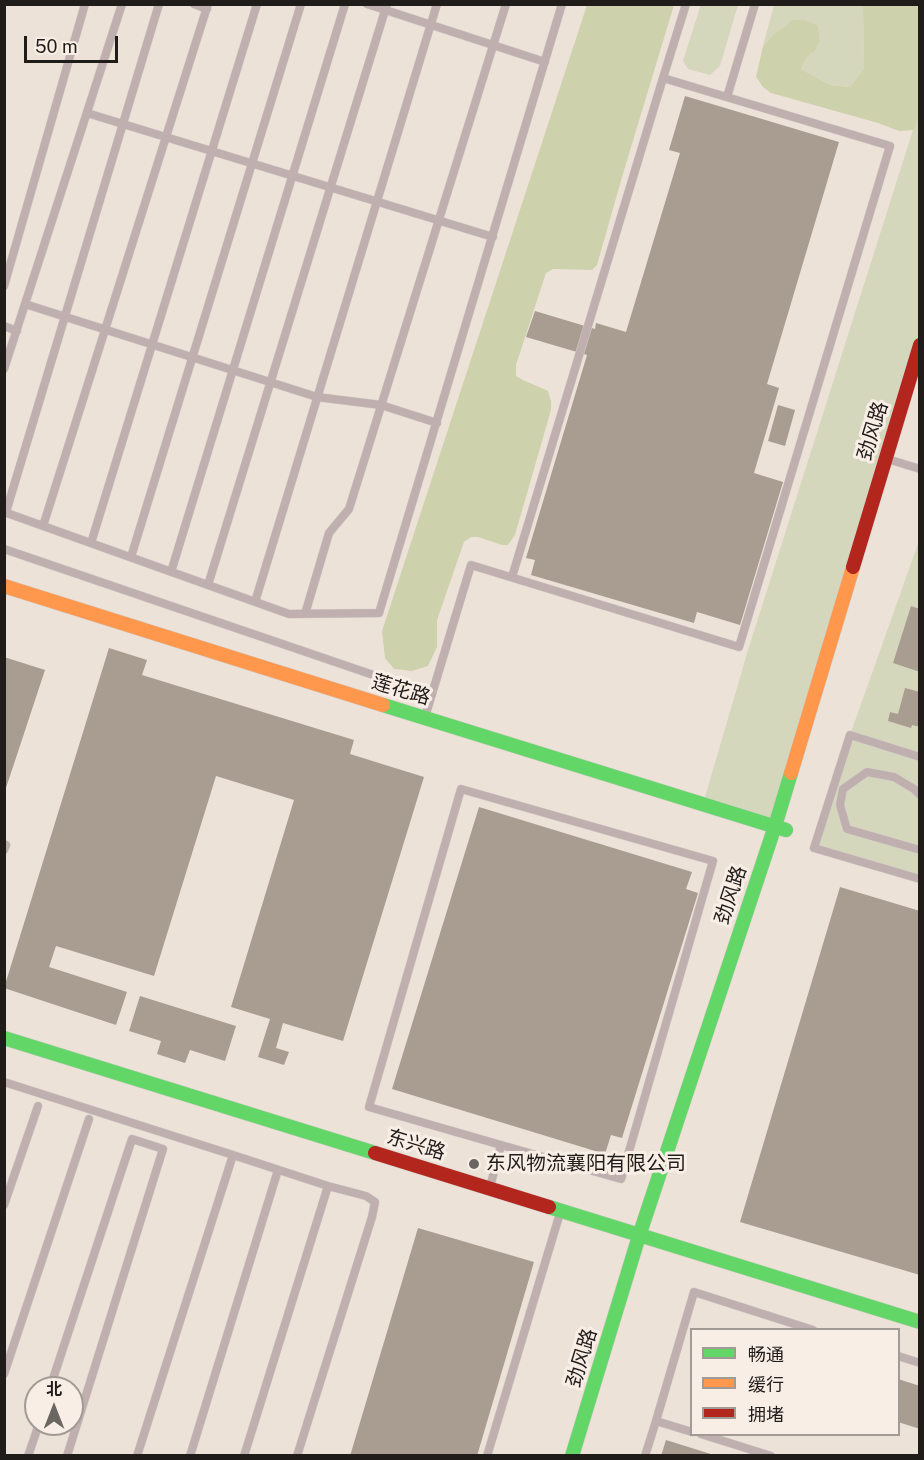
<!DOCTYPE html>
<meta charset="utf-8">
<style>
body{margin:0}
#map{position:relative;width:924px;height:1460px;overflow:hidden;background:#f5efea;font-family:"Public Sans","Noto Sans SC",sans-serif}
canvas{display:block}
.frame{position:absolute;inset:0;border:6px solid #201c19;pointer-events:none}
.legend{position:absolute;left:690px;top:1328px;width:210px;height:108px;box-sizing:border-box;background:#f9eee6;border:2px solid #a29a94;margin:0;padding:8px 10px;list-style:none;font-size:18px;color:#201c19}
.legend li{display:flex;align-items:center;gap:12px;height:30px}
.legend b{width:30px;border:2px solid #a29a94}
.north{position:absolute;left:24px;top:1376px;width:60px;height:60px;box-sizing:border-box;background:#f9eee6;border:2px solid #a29a94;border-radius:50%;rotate:0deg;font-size:16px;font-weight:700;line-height:24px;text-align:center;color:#201c19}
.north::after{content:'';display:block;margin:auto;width:21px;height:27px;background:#6b6662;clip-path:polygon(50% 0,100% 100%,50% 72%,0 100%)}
.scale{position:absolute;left:24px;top:36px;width:94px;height:27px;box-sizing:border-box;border:3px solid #201c19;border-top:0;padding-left:8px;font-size:18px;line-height:21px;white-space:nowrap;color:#201c19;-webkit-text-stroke:4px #f9eee6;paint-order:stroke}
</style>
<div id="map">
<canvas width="924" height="1460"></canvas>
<div class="frame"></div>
<ul class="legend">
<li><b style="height:8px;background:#63d668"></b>畅通</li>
<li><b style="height:8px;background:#ff974d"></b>缓行</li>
<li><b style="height:8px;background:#b3261e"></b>拥堵</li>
</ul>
<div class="north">北</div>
<div class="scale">50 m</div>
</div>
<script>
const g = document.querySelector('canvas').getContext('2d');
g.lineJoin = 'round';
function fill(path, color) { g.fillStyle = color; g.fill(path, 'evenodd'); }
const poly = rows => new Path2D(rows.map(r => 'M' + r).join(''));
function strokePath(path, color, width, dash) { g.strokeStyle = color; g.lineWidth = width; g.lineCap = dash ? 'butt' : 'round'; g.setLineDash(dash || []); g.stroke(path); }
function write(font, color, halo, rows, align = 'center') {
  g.font = font + ' "Public Sans","Noto Sans SC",sans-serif'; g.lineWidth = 6; g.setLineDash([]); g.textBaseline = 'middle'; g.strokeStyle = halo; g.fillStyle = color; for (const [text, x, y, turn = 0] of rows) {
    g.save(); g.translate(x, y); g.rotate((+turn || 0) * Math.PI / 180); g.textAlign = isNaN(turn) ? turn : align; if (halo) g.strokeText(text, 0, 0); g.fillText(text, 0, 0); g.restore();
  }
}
fill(poly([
 [5,5,919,5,919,1455,5,1456],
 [692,1330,898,1330,898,1434,692,1434],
 [36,1388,72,1388,72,1424,36,1424]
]), '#ede2d8');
fill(poly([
 [701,4,738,5,720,66,710,75,688,69,683,61],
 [774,5,863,5,864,69,850,87,830,85,801,69,807,57,815,51,820,41,818,25,805,20,771,37,763,46],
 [919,111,919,346,775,826,703,804,748,650],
 [919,541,919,879,814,848,850,735]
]), '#d5d7bc');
fill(poly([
 [587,5,674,5,622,177,597,265,592,270,553,269,546,273,516,365,516,376,523,380,548,391,551,401,551,410,515,535,508,545,502,545,478,537,471,537,464,542,437,620,437,647,428,666,412,671,394,669,385,658,382,631],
 [863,5,919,5,920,111,914,130,899,131,878,123,771,93,763,87,756,77,763,46,771,37,793,20,805,20,818,25,820,41,815,51,807,57,801,69,830,85,850,87,864,69]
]), '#ced2ac');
fill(poly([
 [685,96,839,142,767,384,779,388,754,473,783,482,740,625,697,612,694,623,531,575,535,560,526,558,587,355,526,337,535,311,595,329,596,323,626,332,680,153,669,150],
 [778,405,795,410,785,446,768,441],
 [911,606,920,609,920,672,893,663],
 [109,648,147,660,142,675,354,740,350,754,424,777,343,1041,283,1023,276,1048,289,1052,284,1065,258,1057,270,1019,231,1007,294,800,216,776,154,976,56,946,49,967,127,992,116,1025,4,988],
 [4,657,45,670,5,791,4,791],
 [905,688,920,692,920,727,912,725,911,728,888,721,890,712,898,714],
 [479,807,692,872,686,889,698,893,622,1138,611,1135,605,1154,392,1089],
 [840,887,920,911,920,1275,740,1222],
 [140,996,236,1026,225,1061,190,1050,185,1063,157,1054,161,1041,129,1031],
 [418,1228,534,1262,477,1456,350,1456],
 [898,1379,920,1386,920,1429,898,1422],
 [666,1440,714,1455,714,1456,661,1456]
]), '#a99d92');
const lane = poly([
 [194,4,207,9],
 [367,4,545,62],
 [663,78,686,4],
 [727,97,755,4],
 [87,113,493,237],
 [4,286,85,4],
 [25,304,317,397,381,405,437,423],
 [4,326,17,331],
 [4,369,122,4],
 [894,461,920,469],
 [4,512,289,614,379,613,562,4],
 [6,512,159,4],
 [43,526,208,4],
 [91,543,257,4],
 [4,549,432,695],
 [131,557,301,4],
 [171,572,345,4],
 [208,585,387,4],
 [255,602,437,4],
 [305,614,329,533,349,509,506,4],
 [425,717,471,565,739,647,890,146,663,78,512,577],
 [920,757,850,735,814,848,920,879],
 [920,795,914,789,894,777,867,772,843,789,840,805,847,829,920,850],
 [4,844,6,845,4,850],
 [4,1082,233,1155,137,1456],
 [233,1155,328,1186,244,1456],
 [490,1187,501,1145,621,1179,713,861,461,789,369,1107,501,1145],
 [4,1205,38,1106],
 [898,1356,920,1363],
 [4,1374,89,1119],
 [50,1388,132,1139,163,1149,67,1456],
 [656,1421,694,1292,813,1330],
 [701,1434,771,1456],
 [28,1456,39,1424],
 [190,1456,278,1170],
 [297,1456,372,1217,375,1202,366,1196,328,1186],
 [487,1456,560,1213],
 [645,1456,656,1421,692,1432]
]);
const fast = poly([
 [383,705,786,830],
 [4,1038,375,1153],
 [549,1207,920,1322],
 [572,1456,639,1236,775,826,791,773]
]);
const slow = poly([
 [4,586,383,705],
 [791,773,853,567]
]);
const jam = poly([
 [853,567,920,345],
 [375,1153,549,1207]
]);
strokePath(lane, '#d2cdc9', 9);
strokePath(fast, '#d2cdc9', 15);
strokePath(slow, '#d2cdc9', 15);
strokePath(jam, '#d2cdc9', 15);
strokePath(lane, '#c0afaf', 8);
strokePath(fast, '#63d668', 14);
strokePath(slow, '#ff974d', 14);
strokePath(jam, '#b3261e', 14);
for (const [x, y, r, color] of [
 [474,1164,6,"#6b6662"]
]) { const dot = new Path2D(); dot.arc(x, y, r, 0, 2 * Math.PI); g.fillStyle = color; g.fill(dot); strokePath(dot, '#f9eee6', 2); }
write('20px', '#201c19', '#f9eee6', [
 ["劲风路",873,431,-73],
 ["莲花路",401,690,17],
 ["劲风路",731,895,-72],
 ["东兴路",416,1145,17],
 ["劲风路",582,1358,-73]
]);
write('20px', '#201c19', '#f9eee6', [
 ["东风物流襄阳有限公司",486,1164]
], 'left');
</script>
